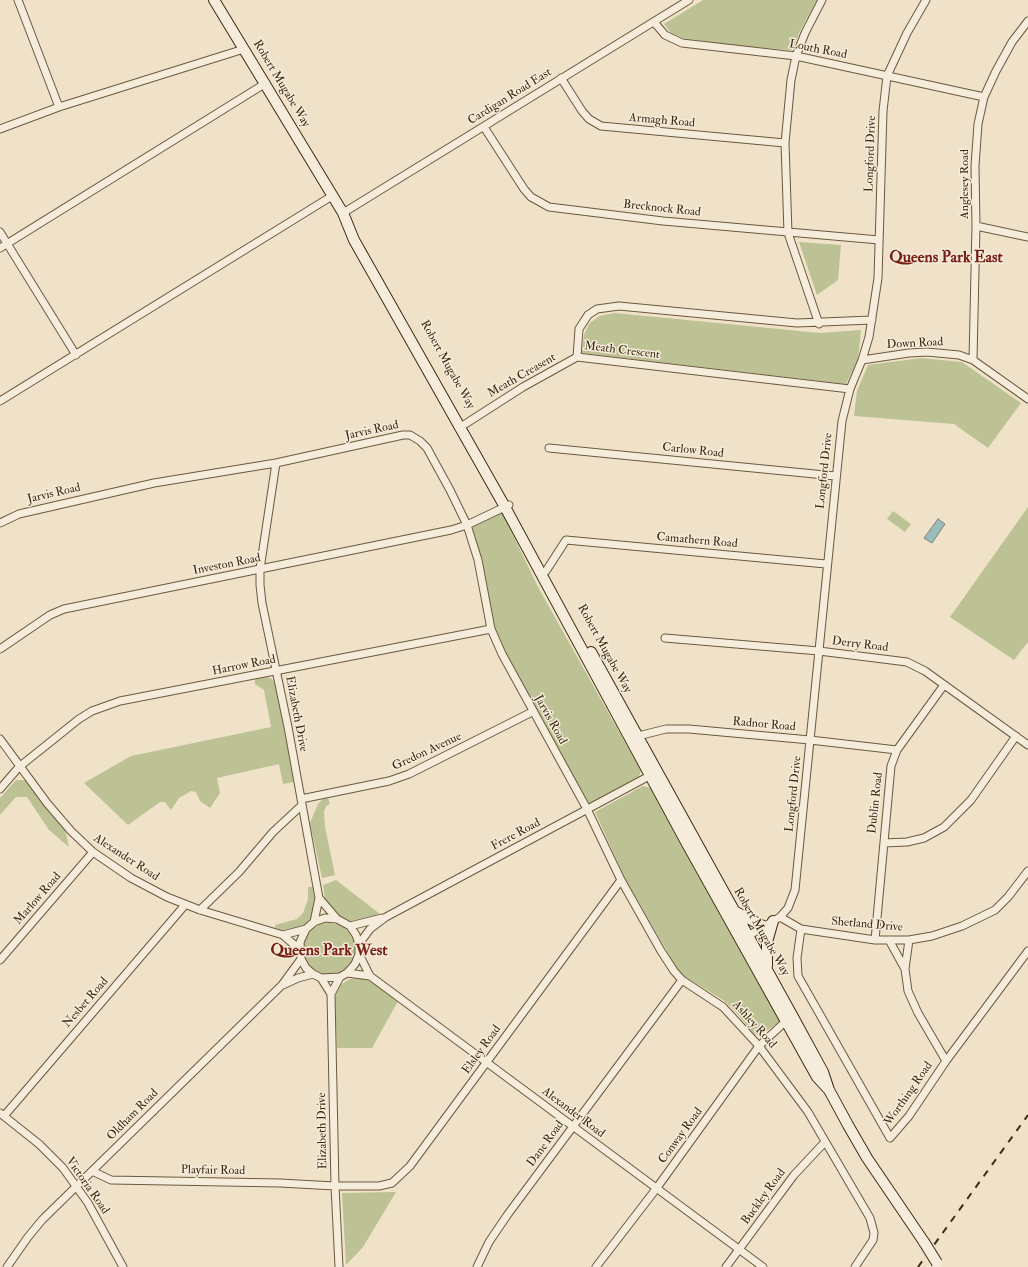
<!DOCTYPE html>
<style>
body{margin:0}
canvas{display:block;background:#efe2c8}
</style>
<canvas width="1028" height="1267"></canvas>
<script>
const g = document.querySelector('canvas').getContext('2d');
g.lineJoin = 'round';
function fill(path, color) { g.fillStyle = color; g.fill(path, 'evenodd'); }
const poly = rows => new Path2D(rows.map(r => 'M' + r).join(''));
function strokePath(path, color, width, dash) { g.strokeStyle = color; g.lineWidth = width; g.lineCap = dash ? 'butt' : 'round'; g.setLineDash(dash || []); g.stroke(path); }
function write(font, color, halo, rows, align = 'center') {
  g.font = font + ' "IM FELL Double Pica",serif'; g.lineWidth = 3; g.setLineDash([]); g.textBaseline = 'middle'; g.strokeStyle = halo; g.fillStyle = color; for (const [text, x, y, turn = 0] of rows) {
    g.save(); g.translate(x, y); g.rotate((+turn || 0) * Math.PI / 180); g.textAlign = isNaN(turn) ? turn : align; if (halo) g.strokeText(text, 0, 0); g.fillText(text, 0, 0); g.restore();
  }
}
fill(poly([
 [703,0,817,0,800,31,792,50,737,46,683,38,671,33,664,24],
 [799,242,841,245,838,280,817,295],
 [615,313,820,333,861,330,858,359,846,384,582,353,584,335,589,324,599,316],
 [921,358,962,362,1021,403,988,448,954,424,854,416,857,391,868,365],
 [1028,507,1028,642,1014,660,950,617],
 [893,511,911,524,905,532,887,519],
 [502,512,538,587,641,771,638,779,589,804,585,801,504,653,494,628,481,559,472,527],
 [267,677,272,679,276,685,295,782,283,784,279,764,217,778,220,793,210,808,200,801,196,792,191,791,179,798,171,810,165,802,160,802,128,825,84,783,131,756,271,727,264,690,255,684,255,679],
 [16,780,25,780,65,830,69,847,49,830,27,797,16,797,0,815,0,798],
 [643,786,651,788,780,1021,761,1035,755,1035,733,1009,723,1000,684,976,676,967,625,878,595,812],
 [328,798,330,804,326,806,324,812,325,827,335,875,322,878,310,823,318,804,323,799],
 [336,880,380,914,351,921,338,915,325,899,323,885],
 [308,887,314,887,316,898,311,920,303,926,283,930,275,928,275,925,297,919,303,913,308,899],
 '303 949a26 26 0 1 1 52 0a26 26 0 1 1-52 0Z',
 [359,978,370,981,398,1001,372,1048,337,1048,335,999,336,994,340,985,350,979],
 [396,1192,363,1247,346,1265,342,1193]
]), '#bcc294');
const water = poly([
 [938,519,945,524,932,543,924,538,938,519]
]);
fill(water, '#9abdba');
strokePath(water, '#768376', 1);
const minor = poly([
 [18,0,59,107],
 [654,22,665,35,682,43,796,56,984,97],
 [561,78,582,111,589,119,601,126,785,143],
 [484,127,524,189,531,197,549,207,663,221,879,240],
 [0,129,59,107,244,49],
 [343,213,689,0],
 [976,226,1028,237],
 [0,232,76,355],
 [0,248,266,83],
 [819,324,788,233,785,143,791,80,796,56,805,33,822,0],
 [862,360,909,353,927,352,959,355,973,360,1028,399],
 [973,360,976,226,975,166,978,124,984,97,996,71,1012,42,1028,21],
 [850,389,577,357,579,329,588,315,597,309,619,306,797,323,872,320],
 [0,401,332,196],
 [459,428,523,387,577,357],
 [549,448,835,476],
 [276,463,260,569,260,585,262,603,288,727,319,898,314,922],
 [0,523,19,514,154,483,276,463,403,435,410,435,420,441,427,448,450,490,467,525,478,560,491,629,502,654,587,809,621,880,661,951,674,971,682,980,723,1007,759,1046,808,1112,870,1218,874,1233,873,1240,855,1267],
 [546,571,566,540,826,564],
 [665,638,819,651,907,662,925,671,1028,745],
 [0,649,50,615,64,609,451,530,467,525,509,505],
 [634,737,666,729,689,729,810,740,897,750],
 [0,739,47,803,71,831,93,852,131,878,167,897,200,910,283,935,299,949],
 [0,789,19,767,79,719,92,711,120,701,491,629],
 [301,799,389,781,409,774,532,712],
 [884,843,907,842,924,838,944,827,971,800,1016,736],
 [319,898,337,919,350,926,356,935,359,944,359,954,355,964,347,973,340,977,321,978,313,974,306,968,301,959,300,942,306,929,314,922,325,918,337,919],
 [200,910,239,872,273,832,302,805],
 [780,917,801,929,875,940,909,940,932,936,962,926,995,910,1008,897,1028,871],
 [350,926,382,918],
 [801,929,797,958,798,976,890,1138,909,1116,946,1061,1028,951],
 [283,935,306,929],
 [748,936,780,917,788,908,795,890,842,421,850,389,862,360,869,337,878,278,883,111,887,76,907,33,926,0],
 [875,940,891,766,897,750,944,685],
 [889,940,905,969],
 [909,940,905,969,908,991,918,1013,946,1061],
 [359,944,370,929,386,917,653,774],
 [359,954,370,976,763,1267],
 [0,960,93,852],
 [347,973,370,976],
 [321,978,331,994,335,1186,339,1267],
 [283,985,298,978,313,974],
 [331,994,340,977],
 [0,1113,39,1144,63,1168,88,1203,123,1267],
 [4,1116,185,905],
 [92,1171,111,1180,280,1183,335,1186,379,1186,392,1183,410,1166,621,880],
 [7,1267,28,1237,42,1220,282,985,301,959],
 [477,1267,489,1242,508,1214,682,980],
 [596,1267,656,1189,759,1046,786,1021],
 [726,1267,794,1175,824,1143]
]);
const secondary = poly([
 [214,0,343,213,354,240,505,507,686,842,817,1077,829,1090],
 [591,652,793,1017,823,1072,829,1090,848,1125,867,1158,924,1242],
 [736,912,763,926],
 [767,966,767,942,773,921]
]);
strokePath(minor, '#6b593e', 9);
strokePath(secondary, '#3f2b10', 12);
strokePath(minor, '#f5ecdb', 7);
strokePath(secondary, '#f5ecdb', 10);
strokePath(poly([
 [918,1267,1028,1115]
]), '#3f2b10', 2, [7, 7]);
const secondaryBridge = poly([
 [924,1242,937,1263]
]);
strokePath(secondaryBridge, '#3f2b10', 12, []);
strokePath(secondaryBridge, '#f5ecdb', 10);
write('12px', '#3f2b10', '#f5ecdb', [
 ["Louth Road",818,50,11],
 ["Robert Mugabe Way",281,84,59],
 ["Cardigan Road East",510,97,-32],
 ["Armagh Road",662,121,5],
 ["Longford Drive",871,154,-88],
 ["Anglesey Road",965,184,-90],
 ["Brecknock Road",662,209,6],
 ["Down Road",915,344,-3],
 ["Meath Crescent",622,351,7],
 ["Robert Mugabe Way",447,365,61],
 ["Meath Creasent",522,376,-30],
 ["Jarvis Road",372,431,-12],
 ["Carlow Road",693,451,6],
 ["Longford Drive",825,471,-84],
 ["Jarvis Road",54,494,-13],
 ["Camathern Road",697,541,5],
 ["Investon Road",227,565,-11],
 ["Derry Road",860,645,7],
 ["Robert Mugabe Way",604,649,61],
 ["Harrow Road",244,666,-11],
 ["Elizabeth Drive",296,714,79],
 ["Jarvis Road",550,720,61],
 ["Radnor Road",764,725,5],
 ["Gredon Avenue",427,752,-25],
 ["Longford Drive",794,794,-84],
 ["Dublin Road",876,803,-84],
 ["Frere Road",516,835,-28],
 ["Alexander Road",126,858,33],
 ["Marlow Road",38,899,-49],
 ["Shetland Drive",867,925,5],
 ["Robert Mugabe Way",761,932,60],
 ["Nesbet Road",86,1003,-49],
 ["Ashley Road",754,1025,48],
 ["Elsley Road",482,1050,-54],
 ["Worthing Road",909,1094,-55],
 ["Alexander Road",573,1113,37],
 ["Oldham Road",133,1115,-45],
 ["Elizabeth Drive",323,1131,-91],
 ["Conway Road",681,1136,-54],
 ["Dane Road",546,1144,-54],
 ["Playfair Road",213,1171,1],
 ["Victoria Road",87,1186,55],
 ["Buckley Road",764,1197,-54]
]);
write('bold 16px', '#7a1f14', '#f5ecdb', [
 ["Queens Park East",946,259],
 ["Queens Park West",329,952]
]);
</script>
